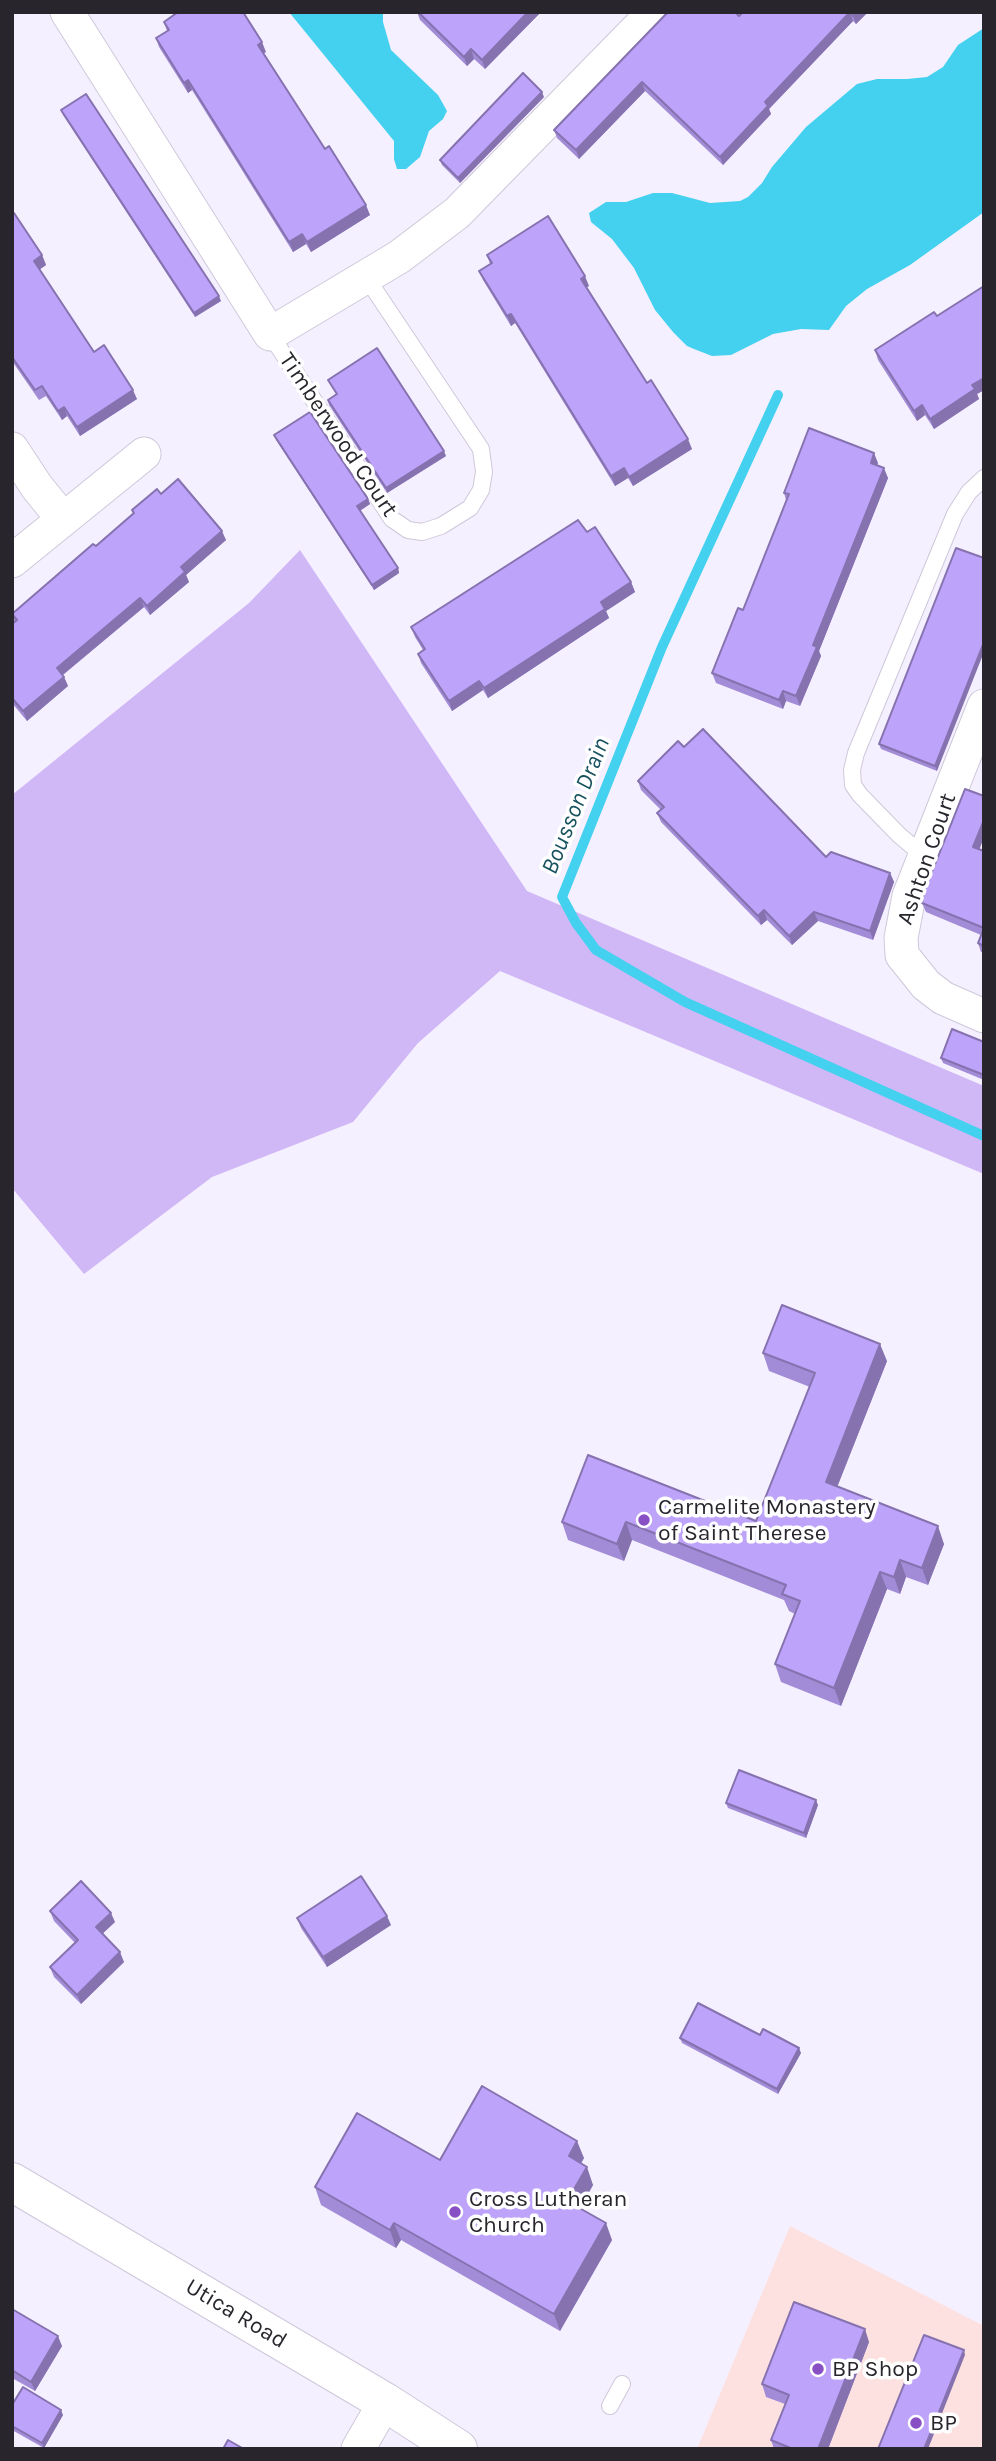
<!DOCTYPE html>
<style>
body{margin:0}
#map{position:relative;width:996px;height:2461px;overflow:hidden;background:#f5f0ff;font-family:Karla,sans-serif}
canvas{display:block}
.frame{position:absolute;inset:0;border:14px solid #28252c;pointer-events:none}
</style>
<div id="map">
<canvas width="996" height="2461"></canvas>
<div class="frame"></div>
</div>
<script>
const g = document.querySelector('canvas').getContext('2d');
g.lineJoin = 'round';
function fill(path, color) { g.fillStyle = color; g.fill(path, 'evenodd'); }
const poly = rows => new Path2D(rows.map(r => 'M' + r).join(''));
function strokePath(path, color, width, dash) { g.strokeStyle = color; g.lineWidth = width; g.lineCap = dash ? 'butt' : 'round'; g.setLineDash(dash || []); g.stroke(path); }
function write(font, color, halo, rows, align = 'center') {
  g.font = font + ' Karla,sans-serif'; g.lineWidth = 7; g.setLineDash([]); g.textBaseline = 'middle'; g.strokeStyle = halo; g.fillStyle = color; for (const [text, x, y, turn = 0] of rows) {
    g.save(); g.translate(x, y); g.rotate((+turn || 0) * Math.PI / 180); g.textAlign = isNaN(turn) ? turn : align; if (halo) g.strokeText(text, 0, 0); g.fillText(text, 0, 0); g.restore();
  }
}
fill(poly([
 [790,2226,984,2326,984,2449,697,2449]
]), '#fce1e0');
fill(poly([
 [300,550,527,891,984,1086,984,1174,500,971,418,1043,353,1122,212,1177,84,1274,12,1188,12,795,249,603]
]), '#d0b7f6');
fill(poly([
 [289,12,383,12,383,22,391,50,438,95,447,111,443,119,429,131,420,157,406,169,397,169,394,159,394,141],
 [984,28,984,212,910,265,867,289,846,306,829,330,801,329,773,334,731,355,712,356,694,349,687,346,673,332,655,310,634,268,612,239,591,222,589,213,606,202,626,202,653,193,672,193,710,203,740,201,748,197,762,183,772,167,806,127,857,84,877,79,907,79,927,77,943,67,958,45]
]), '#43d1ef');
strokePath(poly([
 [778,395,662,647,562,897,576,923,596,950,685,1002,984,1136]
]), '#43d1ef', 10);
const service = poly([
 [270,334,392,519,408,530,422,532,441,526,470,508,481,490,484,472,481,449,366,277],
 [927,852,912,846,899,835,860,795,853,785,852,770,856,753,955,514,969,492,984,478],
 [610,2406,622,2384]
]);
const minor = poly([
 [67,12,270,334,399,257,457,213,654,12],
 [12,449,37,487,63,519],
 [12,561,144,454],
 [984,706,909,896,901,938,902,955,926,985,943,998,984,1016],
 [358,2449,385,2402]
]);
const secondary = poly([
 [12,2182,385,2402,458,2449]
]);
strokePath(service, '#cec8da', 18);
strokePath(minor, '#cec8da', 35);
strokePath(secondary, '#cec8da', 40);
strokePath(service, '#fff', 16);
strokePath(minor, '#fff', 33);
strokePath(secondary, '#fff', 38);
fill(poly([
 [417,12,541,12,485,69,474,59,467,66,420,20],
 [868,12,856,24,853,21,769,109,771,114,723,165,645,91,579,159,557,138,554,130,739,16],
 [164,22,266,52,263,53,325,149,370,215,311,252,306,244,293,252,192,90,188,93,159,47,156,38,167,31],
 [544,97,460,183,442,165,440,160],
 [61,110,221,301,195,317,63,115],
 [12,214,42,255,46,265,39,270,94,352,137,399,80,436,67,416,62,420,46,396,39,400,12,361],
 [487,255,589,286,587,287,647,383,692,449,633,486,628,478,615,486,515,323,511,326,483,280,479,271,490,264],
 [984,286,984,390,977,394,979,399,934,429,925,415,917,421,878,360,875,350,937,316],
 [328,380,446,456,387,493,329,405,328,400,336,394],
 [274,435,368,499,370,504,360,511,398,568,399,573,374,590,276,440],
 [878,463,877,465,888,478,819,651,821,656,800,706,786,701,783,709,716,683,712,673,743,610,786,500,784,493],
 [161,494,226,540,186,575,189,582,150,615,144,607,63,675,68,686,27,721,12,703,12,624,15,622,12,615,96,546,133,514,132,510],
 [587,532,631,582,635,592,606,611,609,618,488,698,483,690,452,711,421,663,418,654,423,650,415,637,411,627],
 [956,548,937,771,881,749,879,744],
 [684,747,826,857,890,873,894,882,873,940,818,921,792,945,767,920,761,925,661,822,657,813,661,810,641,790,638,781],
 [984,796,984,837,979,849,984,851,984,953,981,952,978,943,981,935,926,912,922,903],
 [984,1042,984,1080,943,1063,941,1058],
 [763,1353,887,1361,837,1487,944,1544,928,1585,906,1577,900,1594,887,1589,841,1706,781,1682,775,1664,795,1614,789,1611,784,1600,632,1540,624,1561,568,1540,562,1522,756,1521,810,1387,769,1371],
 [726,1803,818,1805,806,1838,728,1808],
 [50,1911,115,1922,102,1934,124,1962,81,2004,54,1977,50,1967,75,1943,54,1921],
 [297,1918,391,1925,327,1967,301,1928],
 [760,2035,801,2053,778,2094,682,2043,680,2038],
 [584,2158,581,2163,593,2185,580,2208,612,2240,560,2331,401,2240,396,2248,321,2205,315,2187,440,2160],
 [12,2309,62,2346,35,2391,12,2378],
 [869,2342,828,2449,774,2449,771,2440,785,2404,766,2397,762,2384],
 [12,2405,63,2415,44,2448,12,2430]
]), '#a38cd7');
fill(poly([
 [528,12,541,12,485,69,482,60],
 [850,12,853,21,769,109,771,114,723,165,720,157,765,102],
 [857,12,868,12,856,24,853,16],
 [262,42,266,52,262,54,258,45],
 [471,49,474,59,467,66,464,57],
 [188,80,192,90,188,93,184,83],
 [642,82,645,91,579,159,576,150],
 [542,92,544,97,460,183,458,178],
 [366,205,370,215,311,252,307,242],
 [302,234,306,244,293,252,289,242],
 [42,255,46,265,37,271,34,261],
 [585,276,589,286,585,288,581,279],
 [219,296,221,301,195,317,194,313],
 [511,314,515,323,511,326,507,316],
 [984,378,984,390,977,394,979,399,934,429,930,419,972,385],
 [133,390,137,399,80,436,77,427],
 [922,405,925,415,917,421,914,411],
 [64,407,67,416,62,420,58,411],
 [688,439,692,449,633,486,629,477],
 [444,451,446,456,387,493,386,488],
 [874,453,878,463,874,472,871,463],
 [624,468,628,478,615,486,611,476],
 [884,468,888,478,819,651,821,656,800,706,796,696,813,645],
 [368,499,370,504,359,511,357,506],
 [222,531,226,540,186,575,189,582,150,615,147,606,181,567],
 [398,568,399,573,374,590,372,585],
 [631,582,635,592,606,611,609,618,488,698,484,688,601,602],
 [140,598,144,607,60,677,57,668],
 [984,642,984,652,937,771,935,766],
 [64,677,68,686,27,721,23,711],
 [479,681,483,690,452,711,449,701],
 [783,691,786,701,783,709,779,700],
 [984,820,984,837,977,856,973,847],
 [890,873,894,882,873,940,870,931],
 [764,910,767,920,761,925,758,916],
 [814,912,818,921,792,945,789,936],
 [880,1344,887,1361,832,1500,826,1482],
 [626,1522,632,1540,624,1561,617,1544],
 [938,1526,944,1544,928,1585,922,1568],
 [900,1560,906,1577,900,1594,894,1577],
 [880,1572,887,1589,841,1706,834,1688],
 [816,1800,818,1805,806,1838,804,1833],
 [111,1913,115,1922,99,1937,96,1927],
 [387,1916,391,1925,327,1967,323,1957],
 [120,1952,124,1962,81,2004,77,1995],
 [799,2048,801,2053,778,2094,777,2089],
 [577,2141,584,2158,575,2174,569,2156],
 [587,2167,593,2185,574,2219,567,2201],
 [394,2223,401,2240,396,2248,390,2230],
 [606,2223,612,2240,560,2331,554,2314],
 [865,2329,869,2342,828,2449,818,2449],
 [58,2336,62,2346,35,2391,31,2382],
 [964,2350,965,2355,928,2449,924,2449],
 [61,2410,63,2415,44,2448,42,2443]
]), '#8572af');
const building = poly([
 [178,12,243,12,262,42,258,45,325,149,329,146,366,205,307,242,302,234,289,242,188,80,184,83,156,38,169,30,164,22,178,12],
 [418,12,528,12,482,60,471,49,464,57,418,12],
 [668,12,735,12,739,16,743,12,857,12,853,16,850,12,765,102,768,106,720,157,642,82,576,150,554,130,668,12],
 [523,73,542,92,458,178,440,160,523,73],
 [86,94,219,296,194,313,61,110,86,94],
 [14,213,42,255,34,261,94,352,104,345,133,390,77,427,64,407,58,411,42,386,35,390,12,357,12,214,14,213],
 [548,216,585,276,581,279,647,383,651,380,688,439,629,477,624,468,611,476,511,314,507,316,479,271,492,263,487,255,548,216],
 [984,286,984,378,972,385,975,389,930,419,922,405,914,411,875,350,934,312,937,316,984,286],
 [377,348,444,451,386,488,328,400,337,394,328,380,377,348],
 [310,412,368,499,357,506,398,568,372,585,274,435,310,412],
 [809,428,874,453,871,463,884,468,813,645,817,647,796,696,783,691,779,700,712,673,738,608,743,610,789,494,784,493,809,428],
 [178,479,222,531,181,567,185,572,147,606,140,598,57,668,64,677,23,711,12,698,12,624,17,620,12,614,93,544,96,546,134,513,132,510,157,489,161,494,178,479],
 [578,520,587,532,595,527,631,582,601,602,605,609,484,688,479,681,449,701,418,654,425,649,411,627,578,520],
 [956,548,984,558,984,642,935,766,879,744,956,548],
 [703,729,826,857,831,852,890,873,870,931,814,912,789,936,764,910,758,916,657,813,664,807,638,781,678,741,684,747,703,729],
 [965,789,984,796,984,820,973,847,984,851,984,946,978,943,984,928,922,903,924,892,965,789],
 [952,1029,984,1042,984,1075,941,1058,952,1029],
 [782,1305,880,1344,826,1482,938,1526,922,1568,900,1560,894,1577,880,1572,834,1688,775,1664,800,1601,782,1594,786,1585,626,1522,617,1544,562,1522,588,1455,756,1521,815,1373,763,1353,782,1305],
 [739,1770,816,1800,804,1833,726,1803,739,1770],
 [361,1876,387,1916,323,1957,297,1918,361,1876],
 [81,1881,111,1913,96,1927,120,1952,77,1995,50,1967,78,1940,50,1911,81,1881],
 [698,2003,760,2035,763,2029,799,2048,777,2089,680,2038,698,2003],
 [482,2086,577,2141,569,2156,587,2167,567,2201,606,2223,554,2314,394,2223,390,2230,315,2187,357,2113,440,2160,482,2086],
 [794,2302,865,2329,818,2449,793,2449,771,2440,789,2395,762,2384,794,2302],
 [12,2309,58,2336,31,2382,12,2370,12,2309],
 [924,2335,964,2350,924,2449,878,2449,924,2335],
 [23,2387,61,2410,42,2443,12,2426,12,2405,23,2387],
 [228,2440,244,2449,223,2449,228,2440]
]);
fill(building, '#bea3fa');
strokePath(building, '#8572af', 2);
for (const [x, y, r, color] of [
 [644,1520,7,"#8950c6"],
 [455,2212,7,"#8950c6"],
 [818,2369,7,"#8950c6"],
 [916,2423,7,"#8950c6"]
]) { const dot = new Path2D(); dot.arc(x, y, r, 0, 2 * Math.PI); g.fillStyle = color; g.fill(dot); strokePath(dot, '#fff', 2.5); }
write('23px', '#28252c', '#fff', [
 ["Timberwood Court",338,435,56],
 ["Ashton Court",927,859,-71],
 ["Utica Road",236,2314,31]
]);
write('23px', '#28252c', '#fff', [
 ["Carmelite Monastery",658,1507],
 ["of Saint Therese",658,1533],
 ["Cross Lutheran",469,2199],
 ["Church",469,2225],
 ["BP Shop",832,2369],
 ["BP",930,2423]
], 'left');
write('italic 24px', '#18525f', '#fff', [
 ["Bousson Drain",576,806,-68]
]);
</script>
